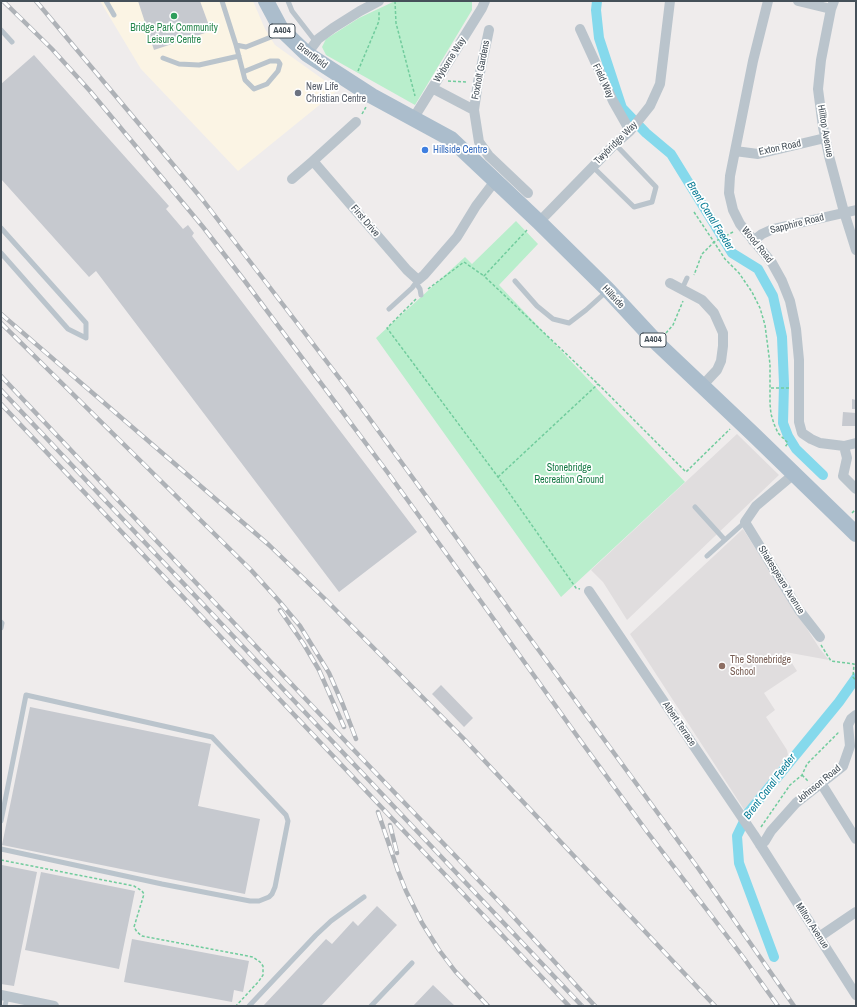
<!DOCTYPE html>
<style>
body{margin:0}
#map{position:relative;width:857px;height:1007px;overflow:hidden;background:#efecec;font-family:"Archivo Narrow",sans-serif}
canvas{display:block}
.frame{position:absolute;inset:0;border:2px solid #455059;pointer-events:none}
</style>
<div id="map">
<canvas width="857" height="1007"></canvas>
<div class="frame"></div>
</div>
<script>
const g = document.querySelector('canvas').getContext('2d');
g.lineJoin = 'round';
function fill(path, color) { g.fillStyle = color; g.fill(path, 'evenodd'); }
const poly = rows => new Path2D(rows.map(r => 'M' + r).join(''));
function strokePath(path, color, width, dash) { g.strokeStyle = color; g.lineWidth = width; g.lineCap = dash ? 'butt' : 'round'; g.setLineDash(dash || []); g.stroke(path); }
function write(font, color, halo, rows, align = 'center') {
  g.font = font + ' "Archivo Narrow",sans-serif'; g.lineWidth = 3.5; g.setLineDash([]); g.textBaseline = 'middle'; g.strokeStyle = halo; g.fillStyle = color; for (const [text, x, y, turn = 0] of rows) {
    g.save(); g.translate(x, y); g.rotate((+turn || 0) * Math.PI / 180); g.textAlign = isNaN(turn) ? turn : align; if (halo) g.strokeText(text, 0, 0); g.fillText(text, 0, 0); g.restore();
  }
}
fill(poly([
 [100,1,253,1,265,29,275,45,338,90,238,171,141,69]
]), '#fbf4e4');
fill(poly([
 [737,434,779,475,627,620,603,582,591,570],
 [743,529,820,649,829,660,785,652,797,671,764,693,775,710,766,717,787,750,788,755,745,811,630,634]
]), '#e0ddde');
fill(poly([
 [395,1,472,1,472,10,415,105,326,55,322,47,326,39,359,18],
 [516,221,538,244,499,285,685,482,561,597,376,338,465,257,472,264]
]), '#b9eecc');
strokePath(poly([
 [597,1,596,10,599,38,622,108,646,133,671,154,732,253,758,269,773,296,782,337,784,384,783,423,788,436,796,449,823,475],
 [774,957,739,863,737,836,748,813,839,702,856,678]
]), '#85d9ec', 10);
fill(poly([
 [138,1,200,1,211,31,154,50],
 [34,55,169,206,166,209,183,229,188,225,194,233,192,236,417,532,339,592,96,271,89,277,1,179,1,84],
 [852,399,856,400,856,409,852,409],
 [843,412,856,413,856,426,842,426],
 [441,685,473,718,464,727,432,694],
 [30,707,211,744,198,806,260,819,245,894,2,845],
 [2,865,37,872,14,986,1,984,1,872],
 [41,872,135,891,119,969,25,950],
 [377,906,397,925,321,1006,263,1006,326,939,332,944,353,921,358,926],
 [132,939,249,961,243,992,234,990,232,1002,124,982],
 [433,985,455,1006,413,1006]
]), '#c6c9cf');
strokePath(poly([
 [395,1,396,23,415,96],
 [358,71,379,21,379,11],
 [448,81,468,82],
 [362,114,366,107],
 [694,212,714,242,702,254,694,275],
 [527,230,484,276,598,384,686,472,730,429],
 [733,232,714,242,725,259,739,273,752,292,760,308,765,325,770,364,770,404,771,414,774,424,778,433,788,443,785,447],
 [428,289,464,262,484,276],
 [416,299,387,328,498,477,576,588,580,589],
 [666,333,673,325,683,301],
 [771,388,789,388],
 [498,477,598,384],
 [852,513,856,509],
 [821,645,831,661,854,664,853,677,856,681],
 [802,775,808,781],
 [761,827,790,785,802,775,807,764,838,733,840,733],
 [1,860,134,886,142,891,144,894,134,927,137,932,142,936,253,957,260,962,263,966,263,975,259,981,236,1006]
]), '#71cc9d', 1.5, [3, 2]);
strokePath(poly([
 [106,1,114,15],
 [222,1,236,45,246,47,271,37,280,30],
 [288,1,292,11,316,42],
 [1,30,12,42],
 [236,45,245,80,254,89,267,84,278,71,280,64,278,61,270,61,243,72],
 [163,58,179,64,199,65,239,56],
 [593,167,634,207,652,202,656,187,615,144],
 [1,228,86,323,86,338,68,329,1,253],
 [515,281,537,306,553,319,569,323,586,310,606,292],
 [416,283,420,289,421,295],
 [682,289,687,278],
 [389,309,412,288,418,280],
 [695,507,725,540],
 [707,556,745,522],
 [1,622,2,623,1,628],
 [1,821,26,695,212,737,286,815,288,821,275,887,272,894,269,897,259,901,250,901,162,884,1,849],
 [5,1006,7,997],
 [249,1006,316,935,331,921,364,897],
 [371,1006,412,963]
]), '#bac4cc', 5);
strokePath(poly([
 [768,1,753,61,730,176,729,193,733,210,740,224,772,263,782,281,790,301,796,329,799,360,799,422,802,433,811,439,820,443,844,446,856,443],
 [798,1,831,9],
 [834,1,831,9,821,60,818,89,823,127,829,156,844,212,856,250],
 [580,29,613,101,630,131],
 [489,30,478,82,474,110,479,142,489,156,528,193],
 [307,54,318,39,333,28,360,11,379,1],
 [432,88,474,110],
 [413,119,482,8,485,1],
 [356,122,313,161,407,270,418,280,424,275,457,237,476,206,495,181],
 [735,151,758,154,825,138],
 [292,179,313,161],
 [539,222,615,144,630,131,650,106,660,84,670,1],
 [753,241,762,234,773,229,856,210],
 [670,283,702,300,714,313,723,333,723,346,721,361,717,370,702,386],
 [844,446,847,458,843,476,856,489],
 [794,474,756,506,745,522,799,610,820,637],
 [589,591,754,835,856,995],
 [821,783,856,839],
 [760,845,765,841,771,831,796,803,843,766,850,746,848,725,851,719,856,715],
 [819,937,856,912],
 [1,995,54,1006]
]), '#bac4cc', 10);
strokePath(poly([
 [266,1,281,29,307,54,372,96,451,139,539,222,608,290,659,345,753,434,856,534]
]), '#abbdcc', 16);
const rail = poly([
 [3,1,52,49,90,91,203,227,244,280,388,473,490,614,580,740,648,833,743,957,778,1006],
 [36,1,202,199,350,392,698,868,794,1006],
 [1,314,269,545,325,599,464,739,715,1006],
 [1,323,251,570,279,601,300,626,329,673,343,705,356,739],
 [1,376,350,746,510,913,595,1006],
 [1,390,582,1006],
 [1,404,569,1006],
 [280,610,303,643,319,670,344,727],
 [378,812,398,871,406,891,422,923,439,950,455,971,488,1006],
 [390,825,397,853]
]);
strokePath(rail, '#aeb2b7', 4.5);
strokePath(rail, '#fff', 3, [9]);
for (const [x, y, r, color] of [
 [174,16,4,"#2e9e5b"],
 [298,93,4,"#6b7280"],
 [425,150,4,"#3f7fe0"],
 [722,666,4,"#8d6e63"]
]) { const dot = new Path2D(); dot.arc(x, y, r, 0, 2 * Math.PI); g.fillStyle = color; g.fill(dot); strokePath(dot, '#fff', 1.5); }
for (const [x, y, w] of [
 [282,31,26],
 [653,340,26]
]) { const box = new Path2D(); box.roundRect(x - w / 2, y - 7, w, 14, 3); g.fillStyle = '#fff'; g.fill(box); strokePath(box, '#455059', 1); }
write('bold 9px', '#455059', null, [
 ["A404",282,31],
 ["A404",653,340]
]);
write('10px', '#27864d', '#fff', [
 ["Bridge Park Community",174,28],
 ["Leisure Centre",174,40]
]);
write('10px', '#455059', '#fff', [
 ["Brentfield",312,56,37],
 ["Wyborne Way",450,60,-58],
 ["Foxholt Gardens",481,70,-79],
 ["Field Way",603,81,65],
 ["Hilltop Avenue",825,131,80],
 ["Twybridge Way",616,143,-45],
 ["Exton Road",780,148,-12],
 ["First Drive",365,221,49],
 ["Sapphire Road",797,224,-14],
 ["Wood Road",757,245,51],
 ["Hillside",613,297,47],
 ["Shakespeare Avenue",781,580,58],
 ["Albert Terrace",679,724,56],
 ["Johnson Road",819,784,-39],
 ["Milton Avenue",812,926,57]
]);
write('10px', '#5b616d', '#fff', [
 ["New Life",306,87],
 ["Christian Centre",306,99]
], 'left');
write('10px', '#366cbe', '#fff', [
 ["Hillside Centre",433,150]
], 'left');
write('10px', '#167a45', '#fff', [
 ["Stonebridge",569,468],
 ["Recreation Ground",569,480]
]);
write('10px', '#785e54', '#fff', [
 ["The Stonebridge",730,660],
 ["School",730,672]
], 'left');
write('italic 11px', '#0c7e97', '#fff', [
 ["Brent Canal Feeder",710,216,58],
 ["Brent Canal Feeder",770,787,-53]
]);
</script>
